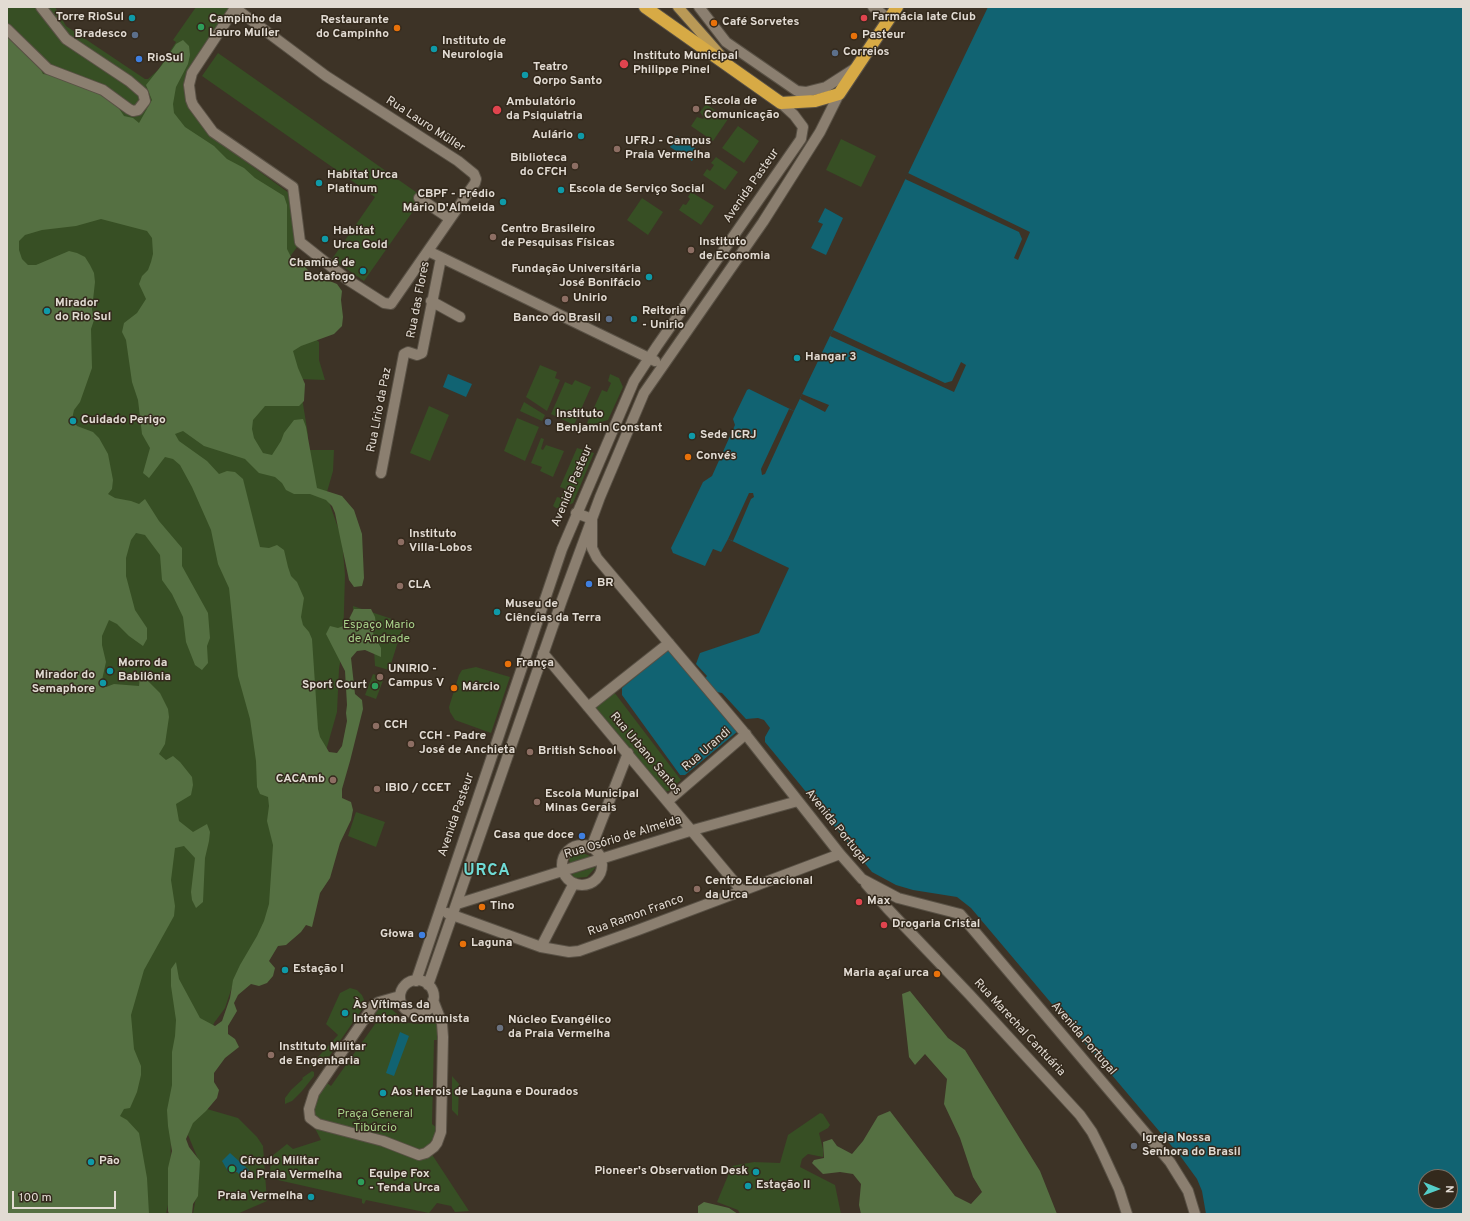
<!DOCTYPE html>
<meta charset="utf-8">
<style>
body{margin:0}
#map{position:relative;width:1470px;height:1221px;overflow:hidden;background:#3d3326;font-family:Overpass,sans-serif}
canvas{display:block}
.frame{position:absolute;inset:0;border:8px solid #e2dbd3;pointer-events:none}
.north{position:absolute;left:1418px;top:1169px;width:40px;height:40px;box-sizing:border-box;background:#33291c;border:1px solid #797065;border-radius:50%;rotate:91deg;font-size:11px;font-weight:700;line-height:16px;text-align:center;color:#e2dbd3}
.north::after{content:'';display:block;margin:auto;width:14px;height:18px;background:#54cdc8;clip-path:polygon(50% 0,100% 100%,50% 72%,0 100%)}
.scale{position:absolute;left:12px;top:1191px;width:104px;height:18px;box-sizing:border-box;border:2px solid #e2dbd3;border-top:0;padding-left:5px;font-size:12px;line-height:14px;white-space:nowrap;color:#e2dbd3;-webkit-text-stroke:3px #33291c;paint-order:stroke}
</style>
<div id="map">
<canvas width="1470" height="1221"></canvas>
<div class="frame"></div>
<div class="north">N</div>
<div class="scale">100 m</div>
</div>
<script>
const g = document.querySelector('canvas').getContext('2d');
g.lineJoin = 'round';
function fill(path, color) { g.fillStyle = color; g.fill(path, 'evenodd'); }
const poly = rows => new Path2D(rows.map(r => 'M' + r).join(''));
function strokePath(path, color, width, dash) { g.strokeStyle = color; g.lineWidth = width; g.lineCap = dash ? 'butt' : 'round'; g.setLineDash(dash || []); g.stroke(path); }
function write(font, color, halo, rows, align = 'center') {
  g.font = font + ' Overpass,sans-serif'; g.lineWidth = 3; g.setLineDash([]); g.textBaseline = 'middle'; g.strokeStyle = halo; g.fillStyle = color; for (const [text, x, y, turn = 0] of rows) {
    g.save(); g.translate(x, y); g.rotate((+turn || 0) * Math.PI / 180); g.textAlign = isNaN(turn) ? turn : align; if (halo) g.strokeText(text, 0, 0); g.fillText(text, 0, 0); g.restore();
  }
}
fill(poly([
 [7,7,55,7,66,26,145,79,148,79,158,70,176,42,173,40,196,7,227,7,232,11,191,68,185,79,185,86,216,140,289,193,300,243,278,273,314,337,319,342,319,360,325,380,299,379,308,435,307,450,334,450,333,471,327,492,329,502,342,539,345,575,343,644,339,669,337,712,290,877,233,984,225,1008,214,1023,209,1040,171,1130,170,1196,166,1214,7,1214],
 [218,53,423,197,364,281,332,259,375,197,202,76],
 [706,104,728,119,713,141,691,126,697,117,703,119,704,118,700,112],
 [738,126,759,141,744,163,722,148],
 [841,139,876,156,861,187,826,170],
 [716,157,738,172,725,190,703,175,707,169,710,171,714,165,711,163],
 [691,192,714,206,701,225,679,210,683,204,686,205,690,199,688,197],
 [642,198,663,212,648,235,627,220],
 [540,365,557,372,555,378,560,380,547,411,526,397],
 [610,374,619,378,623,387,608,420,591,425,587,423,602,390,607,392,611,383,608,381],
 [575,380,591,387,574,425,551,414,565,382,572,385],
 [524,402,545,415,542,421,520,411],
 [429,406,449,415,430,461,410,453],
 [517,418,539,427,525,461,504,451],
 [541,438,544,439,541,449,543,450,546,445,564,451,553,477,540,471,542,467,531,463],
 [577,448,594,453,573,503,562,508,556,508,553,506,557,497,561,498,565,489,560,487],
 [353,606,404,623,389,670,375,666,374,650,354,641],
 [476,667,510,677,491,733,455,720,450,712,449,707,459,675,462,670],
 [373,674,384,678,376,699,365,695],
 [614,692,681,780,669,791,664,792,594,709],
 [356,812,385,822,376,847,348,836],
 [580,852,593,857,570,864,569,859,574,854],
 [596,867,587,877,574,878,572,874],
 [350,988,357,990,362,995,365,1002,363,1008,326,1061,309,1067,338,1035,326,1024,340,993],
 [384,1007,390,1008,408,1023,421,1024,430,1022,437,1024,439,1040,434,1040,432,1124,437,1128,431,1153,469,1211,455,1212,451,1206,437,1203,429,1213,366,1200,364,1204,362,1203,362,1199,269,1178,272,1156,287,1144,293,1149,321,1140,306,1111,327,1083,331,1086,375,1024,373,1017,378,1010],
 [312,1071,314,1072,314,1076,302,1091,292,1101,285,1104,285,1098,291,1090,303,1079,302,1078],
 [452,1076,459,1084,458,1116,452,1110],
 [207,1109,238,1118,257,1137,263,1146,267,1201,237,1214,193,1214,199,1180,198,1159,188,1135,191,1123],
 [820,1113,823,1114,830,1125,828,1128,819,1133,823,1149,823,1157,808,1154,802,1159,800,1167,835,1185,841,1214,740,1214,738,1210,717,1202,732,1166,754,1162,780,1163,788,1135]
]), '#374f24');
fill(poly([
 [7,29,35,58,43,74,59,76,101,90,114,101,124,116,133,118,139,123,152,100,146,85,162,65,176,44,183,40,189,46,190,55,188,64,176,87,173,104,174,113,185,127,214,146,227,159,244,168,255,178,284,196,287,205,287,249,291,257,299,261,312,274,337,284,342,291,341,300,343,317,342,326,334,334,301,346,293,351,298,368,305,384,304,401,299,406,265,406,253,420,252,429,254,438,263,453,272,455,281,441,284,433,294,420,303,419,306,427,317,488,342,496,354,510,362,534,364,578,362,586,354,587,349,580,335,513,332,506,326,500,310,494,294,494,286,490,282,483,275,477,259,473,245,459,204,446,183,431,175,434,179,441,207,461,219,474,227,471,235,472,243,479,260,547,269,548,277,545,284,550,288,567,291,576,297,582,304,598,301,617,303,625,309,632,312,639,318,729,320,737,329,752,337,753,342,746,347,721,346,713,347,705,345,671,326,634,330,626,338,628,346,625,354,609,371,609,375,617,376,625,373,633,381,648,381,657,365,650,357,651,351,658,355,694,362,700,363,709,350,761,342,789,342,798,351,802,353,810,351,820,340,843,330,878,320,893,312,927,306,925,301,932,286,945,278,946,269,961,275,968,273,976,267,983,259,986,251,984,238,995,234,1003,237,1011,228,1026,228,1034,235,1039,239,1047,225,1058,214,1073,214,1082,219,1090,217,1098,206,1111,193,1123,186,1139,189,1147,200,1161,198,1196,193,1204,192,1214,169,1214,168,1211,168,1168,172,1151,168,1126,167,1110,172,1085,172,1052,175,1036,176,1020,171,986,171,969,176,962,179,979,200,1018,215,1026,222,1021,230,998,233,980,240,965,257,936,264,921,269,904,273,845,267,821,269,806,268,797,260,794,257,787,256,761,250,719,238,676,229,588,218,564,211,530,192,487,180,465,173,459,165,457,149,478,143,473,150,448,142,434,138,400,132,382,126,340,122,332,124,323,137,313,146,299,139,284,142,276,148,270,151,262,153,254,152,238,147,231,101,219,76,226,42,230,25,235,19,241,19,250,22,259,28,265,36,265,69,251,77,253,85,257,90,265,94,273,95,282,92,309,94,320,91,329,92,368,80,402,74,410,72,419,77,426,93,432,99,438,108,454,113,480,112,489,108,494,115,498,131,501,139,504,145,499,159,521,182,548,182,566,208,613,210,638,207,646,208,663,202,670,195,665,186,642,183,617,172,594,162,580,160,555,145,535,136,533,131,540,126,558,126,576,135,610,147,628,147,639,143,646,129,636,117,624,109,620,102,636,102,645,106,662,102,680,106,687,114,684,139,686,140,677,148,681,160,693,168,709,169,717,165,744,159,754,166,760,173,756,180,762,192,777,193,785,191,795,176,804,179,821,193,832,207,824,210,832,209,841,205,858,203,902,196,908,192,900,191,892,195,858,184,846,175,848,171,880,175,906,174,916,144,970,131,1015,134,1049,141,1066,141,1075,137,1092,130,1108,124,1109,120,1116,127,1120,139,1133,147,1178,149,1214,7,1214],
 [910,991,948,1038,965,1050,1040,1171,1057,1214,861,1214,859,1205,861,1184,853,1174,840,1172,823,1174,812,1163,814,1160,824,1158,823,1142,832,1139,837,1146,852,1154,863,1141,878,1116,890,1111,955,1196,971,1204,982,1192,973,1177,960,1138,944,1104,947,1079,925,1054,915,1065,909,1057,902,994],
 [704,1202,729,1208,738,1214,698,1214,698,1206]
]), '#557042');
fill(poly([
 [988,7,1463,7,1463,1214,1206,1214,1202,1191,1197,1179,1181,1157,971,908,957,897,913,890,896,885,872,872,765,742,765,737,770,728,764,720,758,718,746,719,722,693,717,692,713,694,738,731,685,775,680,775,622,695,622,688,669,649,702,682,707,676,696,664,700,653,759,633,789,568,728,539,721,552,713,549,705,566,673,553,671,548,703,482,712,476,735,425,733,419,747,390,749,389,794,411],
 [1426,1177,1450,1177,1450,1201,1426,1201],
 [677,136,699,151,692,161,670,147],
 [825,208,843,218,826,255,811,248,823,224,818,222],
 [448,374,472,384,466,397,443,387],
 [400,1032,409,1036,394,1076,386,1073],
 [230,1153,249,1170,242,1177,237,1172,229,1173,222,1161]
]), '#116372');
fill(poly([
 [908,173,1030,232,1018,260,1014,258,1022,239,1019,232,905,179],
 [833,330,945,383,952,381,961,362,966,365,954,392,830,336],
 [802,394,829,405,825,412,800,399],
 [789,409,794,411,765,474,762,475,761,469],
 [749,493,753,493,754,497,751,499,733,541,728,539]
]), '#3d3326');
const minor = poly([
 [234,7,235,8,326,76,458,161,474,174,476,179,475,183,391,304,384,303,348,280,300,242,293,187,213,132,193,105,191,100,189,85,192,73,235,8],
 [699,7,726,42,797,91,806,92,826,87,854,69],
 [873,7,889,19],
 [7,29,48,69,103,90,129,109,133,111,138,110,145,101,143,93,129,81,66,39,41,7],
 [419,198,449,218],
 [428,251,655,361],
 [431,301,460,317],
 [381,473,404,354,408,352,417,355,422,353,441,258],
 [576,513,592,519,592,548,597,558,743,731,840,854,862,879,898,898,960,914,1170,1162,1188,1191,1195,1214],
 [543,653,742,891],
 [588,707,669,643],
 [668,801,746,734],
 '562 865a20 20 0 1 1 40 0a20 20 0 1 1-40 0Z',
 [591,848,628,753],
 [866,884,887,908,969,994,1080,1115,1092,1132,1102,1152,1119,1189,1127,1214],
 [457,904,693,830,798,801],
 [447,913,541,947,569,952,579,951,638,930,840,854],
 [541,947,574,883],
 '400 997a17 17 0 1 1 34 0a17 17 0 1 1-34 0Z',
 [416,981,562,549,634,381,657,346,801,139,803,127,794,115,781,103],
 [428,985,562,600,600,497,644,393,763,222,820,132,839,94],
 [400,996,379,1002,374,1005,314,1093,309,1109,310,1118,318,1124,383,1141,419,1155,426,1153,434,1147,437,1143,441,1132,443,1037,442,1023,433,1000]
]);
const major = poly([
 [678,7,724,59]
]);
const highway = poly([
 [645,7,781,103,815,101,839,94,897,7]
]);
strokePath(minor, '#595145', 12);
strokePath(major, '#595145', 12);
strokePath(highway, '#595145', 14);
strokePath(minor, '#8b7f70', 10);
strokePath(major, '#b99956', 10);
strokePath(highway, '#d7aa45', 12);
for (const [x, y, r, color] of [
 [132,18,4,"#0f9aa8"],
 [864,18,4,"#e0444e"],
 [714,23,4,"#e8710a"],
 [201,27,4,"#2e9e5b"],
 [397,28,4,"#e8710a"],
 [135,35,4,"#5c6f8a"],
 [854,36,4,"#e8710a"],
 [434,49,4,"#0f9aa8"],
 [835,53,4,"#5c6f8a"],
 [139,59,4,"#3f7fe0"],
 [624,64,5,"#e0444e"],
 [525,75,4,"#0f9aa8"],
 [696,109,4,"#8d6e63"],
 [497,110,5,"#e0444e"],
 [581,136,4,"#0f9aa8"],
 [617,149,4,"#8d6e63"],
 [575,166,4,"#8d6e63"],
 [319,183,4,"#0f9aa8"],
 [561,190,4,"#0f9aa8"],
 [503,202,4,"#0f9aa8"],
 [493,237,4,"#8d6e63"],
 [325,239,4,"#0f9aa8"],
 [691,250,4,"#8d6e63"],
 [363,271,4,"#0f9aa8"],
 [649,277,4,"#0f9aa8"],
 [565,299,4,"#8d6e63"],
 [47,311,4,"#0f9aa8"],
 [609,319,4,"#5c6f8a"],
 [634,319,4,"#0f9aa8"],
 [797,358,4,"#0f9aa8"],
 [73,421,4,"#0f9aa8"],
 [548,422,4,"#5c6f8a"],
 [692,436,4,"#0f9aa8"],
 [688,457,4,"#e8710a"],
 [401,542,4,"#8d6e63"],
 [589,584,4,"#3f7fe0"],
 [400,586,4,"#8d6e63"],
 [497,612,4,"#0f9aa8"],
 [508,664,4,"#e8710a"],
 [110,671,4,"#0f9aa8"],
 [380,677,4,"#8d6e63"],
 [103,683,4,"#0f9aa8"],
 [375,686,4,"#2e9e5b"],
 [454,688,4,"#e8710a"],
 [376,726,4,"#8d6e63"],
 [411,744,4,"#8d6e63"],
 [530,752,4,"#8d6e63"],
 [333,780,4,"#8d6e63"],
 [377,789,4,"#8d6e63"],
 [537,802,4,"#8d6e63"],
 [582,836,4,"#3f7fe0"],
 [697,889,4,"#8d6e63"],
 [859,902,4,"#e0444e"],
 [482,907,4,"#e8710a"],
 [884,925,4,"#e0444e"],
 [422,935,4,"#3f7fe0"],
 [463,944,4,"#e8710a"],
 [285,970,4,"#0f9aa8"],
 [937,974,4,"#e8710a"],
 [345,1013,4,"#0f9aa8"],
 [500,1028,4,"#6b7280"],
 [271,1055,4,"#8d6e63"],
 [383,1093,4,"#0f9aa8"],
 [1134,1146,4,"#6b7280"],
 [91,1162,4,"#0f9aa8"],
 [232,1169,4,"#2e9e5b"],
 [756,1172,4,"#0f9aa8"],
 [361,1182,4,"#2e9e5b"],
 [748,1186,4,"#0f9aa8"],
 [311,1197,4,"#0f9aa8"]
]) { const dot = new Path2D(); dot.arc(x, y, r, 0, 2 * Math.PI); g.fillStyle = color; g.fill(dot); strokePath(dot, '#33291c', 1.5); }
write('bold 12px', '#e2dbd3', '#33291c', [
 ["Torre RioSul",124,18,"right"],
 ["Farmácia Iate Club",872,18],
 ["Campinho da",209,20],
 ["Lauro Muller",209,34],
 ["Restaurante",389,21,"right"],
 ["do Campinho",389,35,"right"],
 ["Café Sorvetes",722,23],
 ["Bradesco",127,35,"right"],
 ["Pasteur",862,36],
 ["Instituto de",442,42],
 ["Neurologia",442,56],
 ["Correios",843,53],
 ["Instituto Municipal",633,57],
 ["Philippe Pinel",633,71],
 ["RioSul",147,59],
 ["Teatro",533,68],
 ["Qorpo Santo",533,82],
 ["Escola de",704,102],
 ["Comunicação",704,116],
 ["Ambulatório",506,103],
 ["da Psiquiatria",506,117],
 ["Aulário",573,136,"right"],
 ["UFRJ - Campus",625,142],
 ["Praia Vermelha",625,156],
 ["Biblioteca",567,159,"right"],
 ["do CFCH",567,173,"right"],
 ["Habitat Urca",327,176],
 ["Platinum",327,190],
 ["Escola de Serviço Social",569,190],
 ["CBPF - Prédio",495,195,"right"],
 ["Mário D'Almeida",495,209,"right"],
 ["Centro Brasileiro",501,230],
 ["de Pesquisas Físicas",501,244],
 ["Habitat",333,232],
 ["Urca Gold",333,246],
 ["Instituto",699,243],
 ["de Economia",699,257],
 ["Chaminé de",355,264,"right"],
 ["Botafogo",355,278,"right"],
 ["Fundação Universitária",641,270,"right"],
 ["José Bonifácio",641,284,"right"],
 ["Unirio",573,299],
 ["Mirador",55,304],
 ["do Rio Sul",55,318],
 ["Reitoria",642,312],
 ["- Unirio",642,326],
 ["Banco do Brasil",601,319,"right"],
 ["Hangar 3",805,358],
 ["Instituto",556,415],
 ["Benjamin Constant",556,429],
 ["Cuidado Perigo",81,421],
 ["Sede ICRJ",700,436],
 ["Convés",696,457],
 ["Instituto",409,535],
 ["Villa-Lobos",409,549],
 ["BR",597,584],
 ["CLA",408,586],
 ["Museu de",505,605],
 ["Ciências da Terra",505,619],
 ["Morro da",118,664],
 ["Babilônia",118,678],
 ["França",516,664],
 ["UNIRIO -",388,670],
 ["Campus V",388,684],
 ["Mirador do",95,676,"right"],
 ["Semaphore",95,690,"right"],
 ["Sport Court",367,686,"right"],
 ["Márcio",462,688],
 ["CCH",384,726],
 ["CCH - Padre",419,737],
 ["José de Anchieta",419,751],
 ["British School",538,752],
 ["CACAmb",325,780,"right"],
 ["IBIO / CCET",385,789],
 ["Escola Municipal",545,795],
 ["Minas Gerais",545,809],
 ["Casa que doce",574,836,"right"],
 ["Centro Educacional",705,882],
 ["da Urca",705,896],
 ["Max",867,902],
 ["Tino",490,907],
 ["Drogaria Cristal",892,925],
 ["Głowa",414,935,"right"],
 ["Laguna",471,944],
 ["Estação I",293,970],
 ["Maria açaí urca",929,974,"right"],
 ["Às Vítimas da",353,1006],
 ["Intentona Comunista",353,1020],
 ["Núcleo Evangélico",508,1021],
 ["da Praia Vermelha",508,1035],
 ["Instituto Militar",279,1048],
 ["de Engenharia",279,1062],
 ["Aos Herois de Laguna e Dourados",391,1093],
 ["Igreja Nossa",1142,1139],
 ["Senhora do Brasil",1142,1153],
 ["Pão",99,1162],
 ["Círculo Militar",240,1162],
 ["da Praia Vermelha",240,1176],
 ["Pioneer's Observation Desk",748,1172,"right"],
 ["Equipe Fox",369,1175],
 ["- Tenda Urca",369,1189],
 ["Estação II",756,1186],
 ["Praia Vermelha",303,1197,"right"]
], 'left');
write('12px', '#e2dbd3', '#33291c', [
 ["Rua Lauro Müller",425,125,33],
 ["Avenida Pasteur",752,186,-55],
 ["Rua das Flores",419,300,-79],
 ["Rua Lírio da Paz",380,410,-79],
 ["Avenida Pasteur",573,486,-67],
 ["Rua Urandi",707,750,-41],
 ["Rua Urbano Santos",645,754,50],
 ["Avenida Pasteur",457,815,-71],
 ["Avenida Portugal",836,827,51],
 ["Rua Osório de Almeida",623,838,-17],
 ["Rua Ramon Franco",636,916,-20],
 ["Rua Marechal Cantuária",1019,1028,47],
 ["Avenida Portugal",1083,1039,49]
]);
write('12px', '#a8d28a', '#33291c', [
 ["Espaço Mario",379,626],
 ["de Andrade",379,640],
 ["Praça General",375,1115],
 ["Tibúrcio",375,1129]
]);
g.letterSpacing = '1px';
write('bold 16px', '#6fdbd6', '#33291c', [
 ["URCA",487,872]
]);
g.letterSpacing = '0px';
</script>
